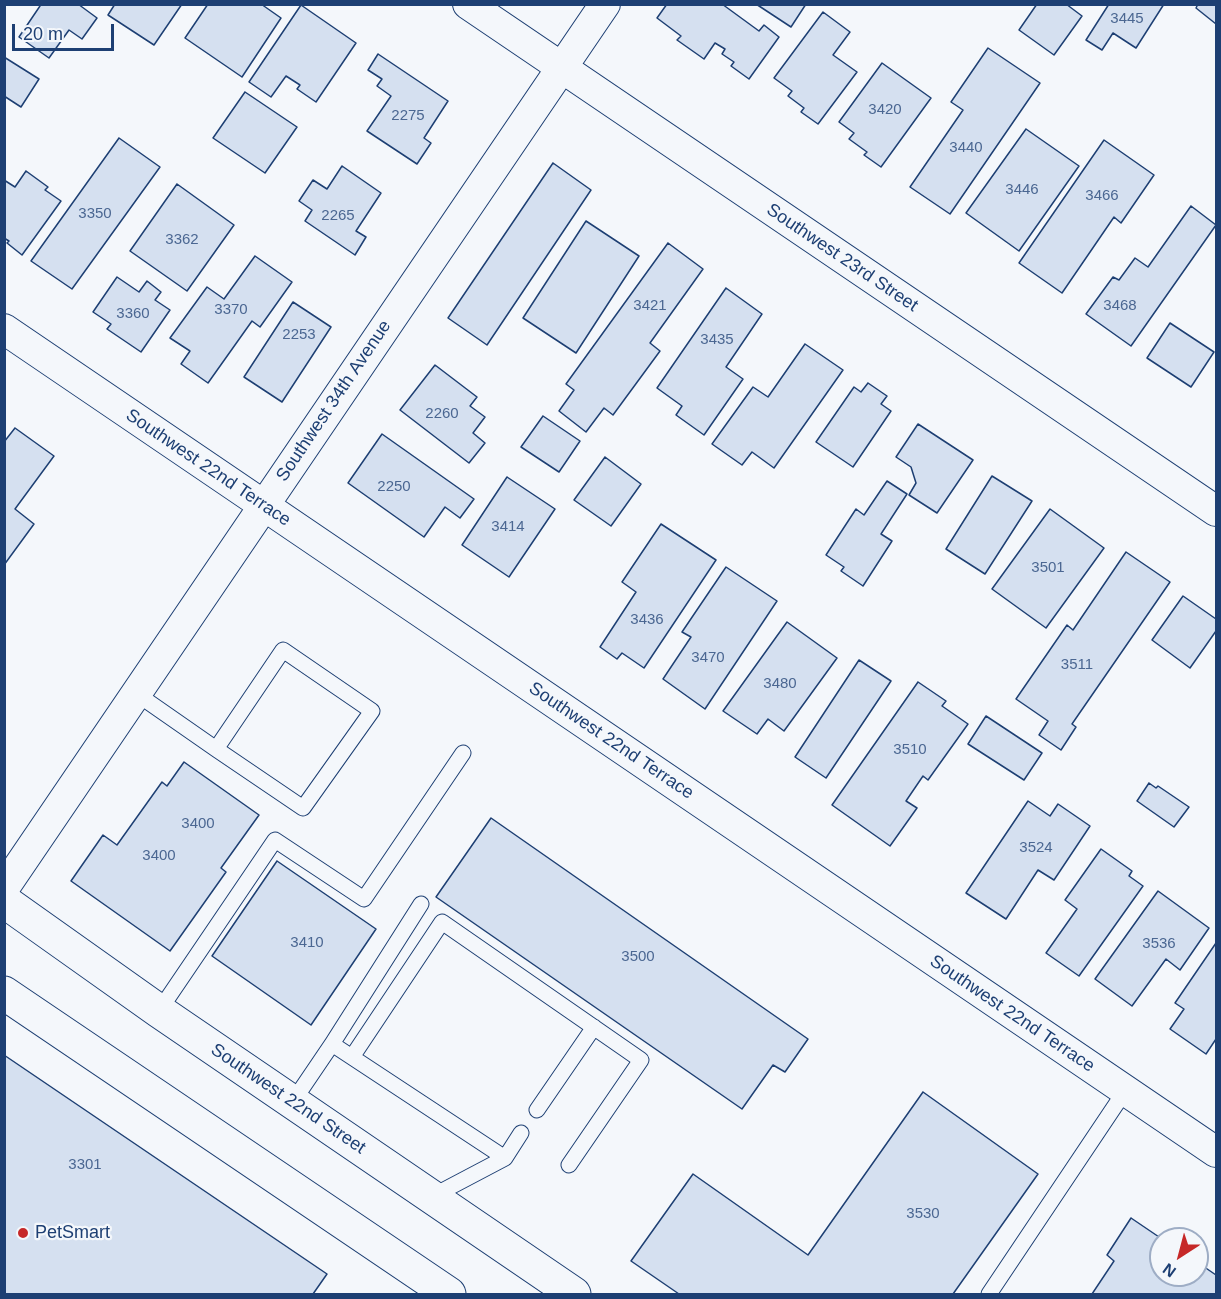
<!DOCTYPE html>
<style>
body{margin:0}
#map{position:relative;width:1221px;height:1299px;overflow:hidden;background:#f4f7fb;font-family:Helvetica,sans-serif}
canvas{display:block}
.frame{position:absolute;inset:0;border:6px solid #1d3f73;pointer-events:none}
.north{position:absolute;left:1149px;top:1227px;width:60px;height:60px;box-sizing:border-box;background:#f4f7fb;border:2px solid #9eadc5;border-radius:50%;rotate:216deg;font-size:16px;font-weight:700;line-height:24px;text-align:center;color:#1d3f73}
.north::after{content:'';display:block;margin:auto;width:21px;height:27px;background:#c62828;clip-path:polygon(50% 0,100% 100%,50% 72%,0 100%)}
.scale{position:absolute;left:12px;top:24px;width:102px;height:27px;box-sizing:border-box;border:3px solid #1d3f73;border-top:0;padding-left:8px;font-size:18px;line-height:21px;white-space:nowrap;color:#1d3f73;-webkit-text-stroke:4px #f4f7fb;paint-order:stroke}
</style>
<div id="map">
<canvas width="1221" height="1299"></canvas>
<div class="frame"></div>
<div class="north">N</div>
<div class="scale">20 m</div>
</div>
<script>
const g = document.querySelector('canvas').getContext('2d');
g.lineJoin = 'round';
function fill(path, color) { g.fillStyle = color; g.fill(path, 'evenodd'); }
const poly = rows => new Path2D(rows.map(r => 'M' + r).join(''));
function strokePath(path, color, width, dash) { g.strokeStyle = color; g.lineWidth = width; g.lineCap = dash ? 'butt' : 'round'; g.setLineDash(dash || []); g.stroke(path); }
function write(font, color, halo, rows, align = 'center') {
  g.font = font + ' Helvetica,sans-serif'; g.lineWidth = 4.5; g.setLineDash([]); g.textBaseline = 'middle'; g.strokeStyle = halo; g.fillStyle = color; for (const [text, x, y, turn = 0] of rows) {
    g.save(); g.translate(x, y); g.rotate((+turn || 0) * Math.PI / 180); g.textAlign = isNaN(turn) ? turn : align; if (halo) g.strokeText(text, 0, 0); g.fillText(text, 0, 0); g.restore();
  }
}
const building = poly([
 [39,4,78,4,97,18,82,39,69,30,49,58,19,37,40,6,39,4],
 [115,4,182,4,154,45,108,15,115,4],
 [208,4,261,4,281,18,242,77,185,38,208,4],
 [667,4,722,4,759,31,764,25,779,37,749,79,731,66,734,62,722,54,725,49,715,43,704,59,677,40,681,36,657,18,667,4],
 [756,4,806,4,791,27,756,4],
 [1037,4,1066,4,1082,16,1054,55,1019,30,1037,4],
 [1109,4,1164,4,1136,48,1113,33,1102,50,1086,40,1109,4],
 [1198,4,1216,4,1216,24,1196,8,1198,4],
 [301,5,356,43,316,102,297,89,300,85,286,76,271,97,249,82,301,5],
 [823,12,850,32,833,55,857,72,818,124,801,112,804,108,788,96,792,91,774,78,823,12],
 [988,48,1040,83,950,214,910,187,963,110,951,102,988,48],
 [378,54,448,101,424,138,431,143,417,164,367,131,391,96,377,86,382,79,368,70,378,54],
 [4,57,39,79,21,107,4,96,4,57],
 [882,63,931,98,881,167,864,155,867,152,849,139,854,133,839,122,882,63],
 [245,92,297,127,265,173,213,138,245,92],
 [1026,129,1079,166,1019,251,966,213,1026,129],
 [119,138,160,167,72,289,31,261,119,138],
 [1104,140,1154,175,1121,223,1114,217,1062,293,1019,263,1104,140],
 [553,163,591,190,487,345,448,318,553,163],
 [342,166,381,193,356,231,366,237,355,255,305,221,312,210,299,201,313,180,327,189,342,166],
 [26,171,48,187,45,190,61,201,22,255,7,243,9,241,4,238,4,180,15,187,26,171],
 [177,184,234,225,187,291,130,251,177,184],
 [1191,206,1216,225,1131,346,1086,314,1113,277,1119,280,1135,258,1148,267,1191,206],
 [586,221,639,256,576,353,523,318,586,221],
 [668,243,703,269,650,343,660,351,613,415,604,408,586,432,559,411,574,390,566,384,668,243],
 [255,256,292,282,260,327,252,321,208,383,181,364,190,351,170,338,207,287,224,299,255,256],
 [117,277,139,292,147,281,161,292,155,300,170,310,141,352,107,329,111,324,93,312,117,277],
 [726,288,762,314,726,367,743,379,704,435,676,415,682,406,657,388,726,288],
 [293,302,331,327,282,402,244,377,293,302],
 [1170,323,1214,352,1191,387,1147,358,1170,323],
 [805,344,843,370,774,468,752,452,742,465,712,444,753,387,768,397,805,344],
 [435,365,477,397,470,406,485,417,473,433,485,443,469,463,400,410,435,365],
 [868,383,887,396,881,404,891,411,853,467,816,442,854,387,861,392,868,383],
 [543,416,580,441,559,472,521,447,543,416],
 [918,424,973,460,937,513,909,495,916,483,911,467,896,457,918,424],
 [15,428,54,456,15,509,34,524,4,565,4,442,15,428],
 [382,434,474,499,460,518,445,507,424,537,348,483,382,434],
 [605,457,641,484,611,526,574,500,605,457],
 [992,476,1032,501,985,574,946,549,992,476],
 [507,477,555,509,509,577,462,545,507,477],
 [887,481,907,494,881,534,892,541,863,586,841,571,844,567,826,555,856,509,864,515,887,481],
 [1050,509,1104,548,1046,628,992,589,1050,509],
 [661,524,716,560,644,668,622,653,617,659,600,647,636,592,622,582,661,524],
 [1126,552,1170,582,1072,724,1076,727,1061,750,1039,735,1048,721,1016,699,1067,625,1073,630,1126,552],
 [726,567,777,601,705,709,663,679,691,637,682,632,726,567],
 [1183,596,1216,619,1216,631,1190,668,1152,640,1183,596],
 [787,622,837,658,784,731,768,719,757,734,723,711,787,622],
 [859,660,891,681,826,778,795,757,859,660],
 [918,682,946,701,942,706,968,724,928,780,923,776,906,801,917,808,890,846,832,805,918,682],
 [986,716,1042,753,1024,780,968,744,986,716],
 [184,762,259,815,221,868,226,872,170,951,71,881,103,835,117,845,162,782,167,786,184,762],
 [1149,783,1156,788,1158,786,1189,807,1174,827,1137,801,1149,783],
 [1028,801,1050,816,1058,804,1090,826,1054,880,1038,870,1006,919,966,893,1028,801],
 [491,818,808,1039,785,1072,773,1065,742,1109,436,897,491,818],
 [1101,849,1132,871,1129,876,1143,886,1079,976,1046,953,1077,909,1065,900,1101,849],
 [277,861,376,929,311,1025,212,956,277,861],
 [1158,891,1209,928,1180,970,1166,959,1132,1006,1095,979,1158,891],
 [1216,943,1216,1039,1206,1054,1170,1029,1184,1009,1175,1003,1216,943],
 [4,1055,327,1274,313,1294,4,1294,4,1055],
 [923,1092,1038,1174,953,1294,679,1294,631,1261,693,1174,808,1255,923,1092],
 [1131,1218,1162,1239,1161,1239,1161,1275,1197,1275,1197,1262,1216,1275,1216,1294,1092,1294,1114,1261,1107,1255,1131,1218]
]);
fill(building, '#d5e0f0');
strokePath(building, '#1d3f73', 1.5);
const service = poly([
 [137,694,216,749,303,808,372,711,283,650,216,749],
 [159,1011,275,840,364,899,463,753],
 [332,1044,421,904],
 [352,1057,442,922,641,1060,569,1165],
 [292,1103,332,1044,505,1158],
 [537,1110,594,1027],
 [431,1197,505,1158,521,1133],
 [989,1294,1125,1091]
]);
const minor = poly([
 [468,4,1216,511],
 [4,329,1216,1152],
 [4,888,605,4]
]);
const secondary = poly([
 [4,901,159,1011,574,1294],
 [4,993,449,1294]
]);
strokePath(service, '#1d3f73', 17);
strokePath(minor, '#1d3f73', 32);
strokePath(secondary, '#1d3f73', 35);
strokePath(service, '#f4f7fb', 15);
strokePath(minor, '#f4f7fb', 30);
strokePath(secondary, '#f4f7fb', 33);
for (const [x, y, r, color] of [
 [23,1233,6,"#c62828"]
]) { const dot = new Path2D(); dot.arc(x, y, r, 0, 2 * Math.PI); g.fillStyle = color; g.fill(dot); strokePath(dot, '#f4f7fb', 2); }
write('15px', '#4b6792', null, [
 ["3445",1127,19],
 ["3420",885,110],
 ["2275",408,116],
 ["3440",966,148],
 ["3446",1022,190],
 ["3466",1102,196],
 ["3350",95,214],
 ["2265",338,216],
 ["3362",182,240],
 ["3421",650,306],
 ["3468",1120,306],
 ["3370",231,310],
 ["3360",133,314],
 ["2253",299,335],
 ["3435",717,340],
 ["2260",442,414],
 ["2250",394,487],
 ["3414",508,527],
 ["3501",1048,568],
 ["3436",647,620],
 ["3470",708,658],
 ["3511",1077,665],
 ["3480",780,684],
 ["3510",910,750],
 ["3400",198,824],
 ["3524",1036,848],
 ["3400",159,856],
 ["3410",307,943],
 ["3536",1159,944],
 ["3500",638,957],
 ["3301",85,1165],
 ["3530",923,1214]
]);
write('18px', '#1d3f73', '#f4f7fb', [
 ["Southwest 23rd Street",842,258,34],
 ["Southwest 34th Avenue",334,401,-56],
 ["Southwest 22nd Terrace",208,468,34],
 ["Southwest 22nd Terrace",611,741,34],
 ["Southwest 22nd Terrace",1012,1014,34],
 ["Southwest 22nd Street",288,1099,34]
]);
write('18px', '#1d3f73', '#f4f7fb', [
 ["PetSmart",35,1233]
], 'left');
</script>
